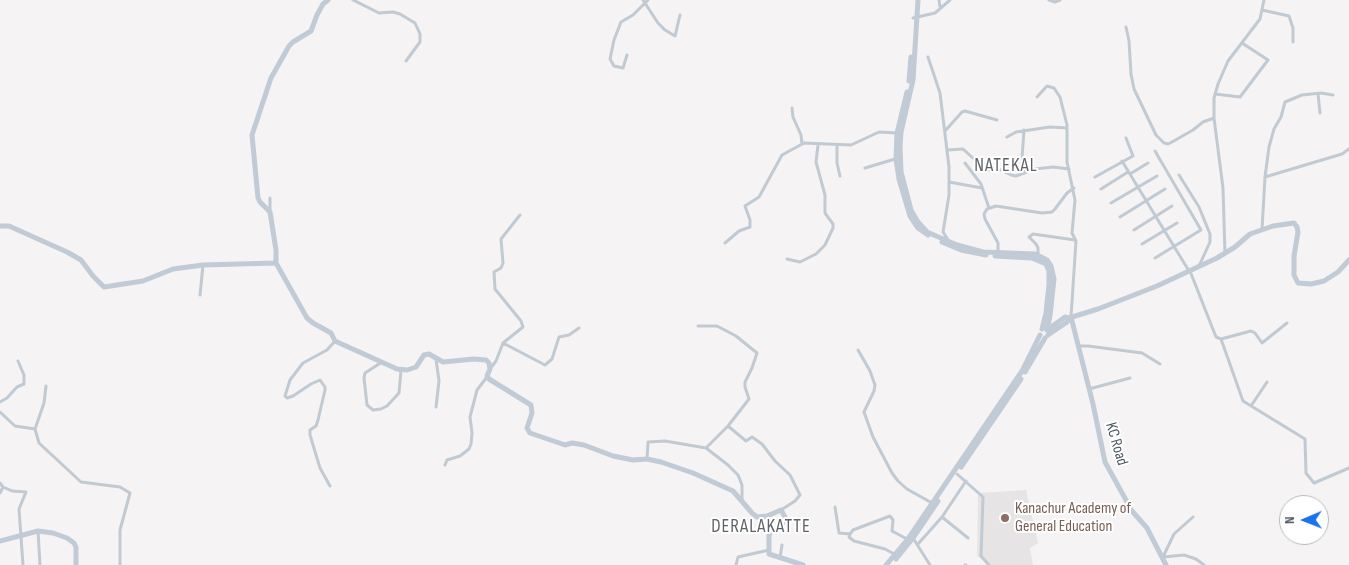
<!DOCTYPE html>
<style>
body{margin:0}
#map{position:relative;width:1349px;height:565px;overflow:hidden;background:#f5f3f3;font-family:"Sofia Sans Condensed",sans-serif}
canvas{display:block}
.north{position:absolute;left:1279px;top:495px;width:50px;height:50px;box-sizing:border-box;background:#fff;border:1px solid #b7bbc0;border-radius:50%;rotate:269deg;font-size:14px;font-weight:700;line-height:20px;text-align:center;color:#4a5661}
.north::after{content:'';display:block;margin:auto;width:18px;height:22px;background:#1a73e8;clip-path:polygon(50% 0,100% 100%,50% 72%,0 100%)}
</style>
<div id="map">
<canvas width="1349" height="565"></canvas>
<div class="north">N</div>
</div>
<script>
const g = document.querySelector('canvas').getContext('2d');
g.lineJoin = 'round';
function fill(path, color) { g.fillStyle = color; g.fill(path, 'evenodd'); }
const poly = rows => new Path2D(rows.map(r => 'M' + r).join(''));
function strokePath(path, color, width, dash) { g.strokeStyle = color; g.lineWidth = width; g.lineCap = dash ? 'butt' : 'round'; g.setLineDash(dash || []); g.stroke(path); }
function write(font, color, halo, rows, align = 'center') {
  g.font = font + ' "Sofia Sans Condensed",sans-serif'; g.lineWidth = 4; g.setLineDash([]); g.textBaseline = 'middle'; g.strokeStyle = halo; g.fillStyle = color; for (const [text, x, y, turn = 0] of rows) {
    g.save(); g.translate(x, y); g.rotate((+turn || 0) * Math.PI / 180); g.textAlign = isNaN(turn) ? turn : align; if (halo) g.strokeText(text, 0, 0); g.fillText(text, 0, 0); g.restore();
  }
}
fill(poly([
 [1026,490,1038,543,1030,548,1033,565,990,565,977,556,978,493]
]), '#e6e4e5');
strokePath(poly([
 [353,0,379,13,393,12,400,14,415,23,420,34,420,42,406,61],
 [643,0,658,23,665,30,675,36,680,15],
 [939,0,940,7],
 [1049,0,1055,2,1060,0],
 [1262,10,1289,16,1293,28,1293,42],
 [913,18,935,13,950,0],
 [1126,27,1129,41,1131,74,1134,89,1156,135,1164,143,1168,144,1172,142,1193,130,1203,122,1214,118],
 [627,55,623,68,614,66,610,59,614,40,621,22,633,15,648,0],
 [928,57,940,93,949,167,949,195,943,232,950,243],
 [1215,94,1240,97,1268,60,1242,43],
 [1318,94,1320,113],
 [1037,97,1047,86,1054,88,1060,97,1067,125,1067,162,1075,200,1072,233,1076,241,1071,317],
 [792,108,793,117,801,135,802,144,804,143],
 [1024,130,1022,158,1024,173],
 [945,131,962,112,965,111,997,120],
 [1007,137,1016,132,1050,127,1067,128],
 [837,145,837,163,840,176],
 [947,150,963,149,986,170,1001,170,1011,175,1016,176,1035,169,1053,167,1069,169],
 [1155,151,1201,230,1155,258],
 [1122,161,1189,271],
 [965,163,981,184,989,208],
 [865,168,895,159],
 [1130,174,1148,163],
 [1179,175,1199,207,1210,234,1210,242,1199,266],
 [1095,177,1133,156,1126,138],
 [1265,177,1342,154,1349,149],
 [949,182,982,188],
 [1101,189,1128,172],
 [1111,203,1157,176],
 [270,211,270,198],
 [1120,217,1165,189],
 [1134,230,1172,206],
 [1262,230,1265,177,1269,147,1274,129,1281,117,1285,102,1302,95,1321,93,1333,95],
 [725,243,739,231,750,227,750,220,745,206,759,197,782,155,804,143,851,145,879,132,897,133],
 [1142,244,1177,223],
 [998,253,998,243,985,219,984,214,987,209,996,206,1042,213,1052,212,1055,209,1067,193,1074,188],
 [1225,254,1223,188,1214,118,1214,98,1218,84,1228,61,1260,19,1264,0],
 [1038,255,1038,248,1036,244,1029,237,1033,234,1075,240],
 [787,259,800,262,816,254,825,245,833,228,833,224,825,213,825,195,816,162,818,145],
 [1190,271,1216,337,1221,339,1243,401,1305,439,1306,473,1314,483,1349,468],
 [200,295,203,265],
 [698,326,717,326,736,336,757,353,752,368,745,382,745,387,749,399,728,426,706,448],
 [1221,339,1251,331,1255,333,1262,343,1287,323],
 [503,343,545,365,552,359,559,337,569,335,579,328],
 [1079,346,1088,346,1142,353,1160,364],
 [858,350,870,371,875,385,874,391,864,412,873,437,892,473,898,481,907,489,932,503],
 [436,359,439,381,436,407],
 [382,362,365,373,364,378,367,405,373,410,381,409,387,406,399,393,401,370],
 [490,369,496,361,503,343,523,327,521,321,495,289,494,272,501,268,503,263,501,239,520,215],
 [46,386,44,403,35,429,39,443,81,482,120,487,130,493,120,530,120,565],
 [1089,389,1130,378],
 [0,402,7,398,17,387,24,384,24,375,18,361],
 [1251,406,1267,382],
 [0,412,15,426,35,429],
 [728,426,746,441,752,437,762,444,775,461,790,475,800,495,795,501,781,510],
 [647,459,648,442,665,441,706,448,728,465,738,475,742,485,742,500],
 [445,465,447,460,460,456,469,449,471,444,472,433,470,417,477,390,487,377],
 [957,474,983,497,981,556,989,565],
 [966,481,942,517,968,538],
 [0,483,3,487,12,491,26,492,19,509,23,565],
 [330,486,320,468,310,435,310,430,316,426,318,420,325,390,325,387,320,380,311,384,293,396,287,398,285,396,290,380,303,363,327,350,335,341],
 [0,493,3,487],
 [835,507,839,533,850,534],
 [1193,517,1174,534,1163,557,1184,555,1196,559,1204,565],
 [38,531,40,565],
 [913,538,930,565],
 [918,544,942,517],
 [896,555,885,549,854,541,849,537,850,534,853,530,890,516,893,520,892,531,907,539],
 [780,558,782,545],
 [736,565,738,557,769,550],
 [965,565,966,565]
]), '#c1cad2', 3);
strokePath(poly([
 [918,0,913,80,901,132,900,146,901,172,911,210,918,222,927,232,957,245,983,252,1035,254,1047,260,1051,266,1054,279,1050,316,1047,330],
 [909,81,911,57],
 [907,92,897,133,896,159,899,179,910,216,918,228,928,235],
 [0,226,9,226,67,252,81,260,93,276,104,287,143,281,173,269,203,265,276,263,307,318,313,323,331,333,335,341,397,369,407,370,416,367,424,355,429,354,443,362,474,359,486,360,489,363,490,369,487,376,489,379,531,405,532,413,527,428,530,433,565,445,572,443,584,445,613,456,633,460,647,459,661,462,693,473,733,491,752,513,757,517,767,516,781,510,785,517,784,521,779,529,772,530,769,535,769,554,803,565],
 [942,242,961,250,986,255],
 [995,256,1032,258,1046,264,1049,271,1049,284,1046,313,1042,329],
 [276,263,276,250,270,212,260,202,258,198,252,135,271,78,289,46,293,42,311,31,317,15,323,4,328,0],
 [1071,317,1093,404,1105,462,1132,511,1147,528,1166,565],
 [1069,318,1098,309,1157,286,1217,258,1235,247,1250,234,1273,226,1294,223,1297,227,1298,232,1294,256,1294,275,1298,283,1311,284,1324,281,1338,272,1349,260],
 [1047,330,1065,317,1069,318,1067,322,1048,335],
 [1025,372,1045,338],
 [961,467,1021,379],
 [0,541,38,531,53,533,67,538,74,543,76,547,76,565],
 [896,559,913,538,938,501],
 [886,565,908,539,1022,371,1040,335]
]), '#c1cbd6', 5);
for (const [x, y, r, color] of [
 [1005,518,5,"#8d6e63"]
]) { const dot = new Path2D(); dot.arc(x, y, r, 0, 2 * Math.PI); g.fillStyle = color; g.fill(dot); strokePath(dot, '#fff', 2); }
write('16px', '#4a5661', '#fff', [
 ["KC Road",1116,444,74]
]);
write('16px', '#785e54', '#fff', [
 ["Kanachur Academy of",1015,509],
 ["General Education",1015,527]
], 'left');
g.letterSpacing = '1px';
write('19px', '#5f6368', '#fff', [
 ["NATEKAL",1006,166],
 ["DERALAKATTE",761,527]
]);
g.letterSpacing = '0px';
</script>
